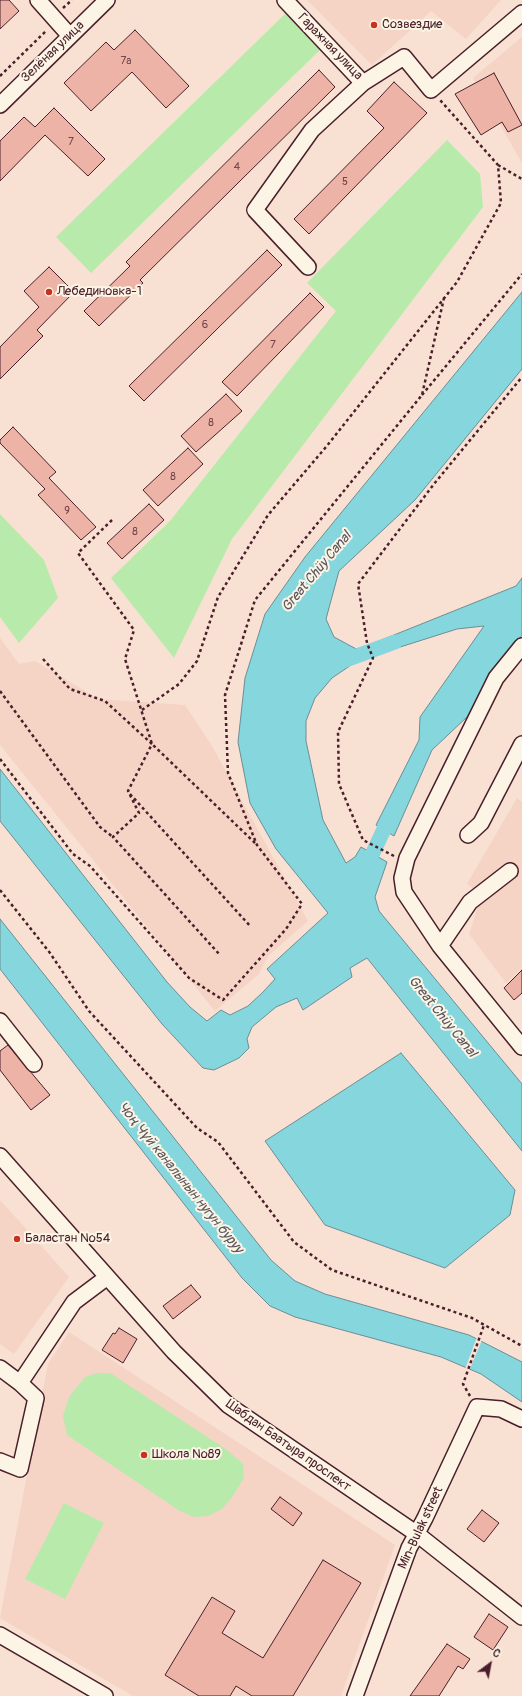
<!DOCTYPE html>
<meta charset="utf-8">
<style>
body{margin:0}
#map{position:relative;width:522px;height:1696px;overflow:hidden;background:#f8e1d2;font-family:Pangolin,sans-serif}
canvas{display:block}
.north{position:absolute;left:470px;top:1644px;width:40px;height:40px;-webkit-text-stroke:3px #fcf5e5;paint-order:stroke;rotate:32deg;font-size:11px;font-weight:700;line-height:16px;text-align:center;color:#4a1f2b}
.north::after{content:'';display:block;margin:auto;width:14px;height:18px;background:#4a1f2b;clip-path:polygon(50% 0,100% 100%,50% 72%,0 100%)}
</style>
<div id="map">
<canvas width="522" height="1696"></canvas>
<div class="north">С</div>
</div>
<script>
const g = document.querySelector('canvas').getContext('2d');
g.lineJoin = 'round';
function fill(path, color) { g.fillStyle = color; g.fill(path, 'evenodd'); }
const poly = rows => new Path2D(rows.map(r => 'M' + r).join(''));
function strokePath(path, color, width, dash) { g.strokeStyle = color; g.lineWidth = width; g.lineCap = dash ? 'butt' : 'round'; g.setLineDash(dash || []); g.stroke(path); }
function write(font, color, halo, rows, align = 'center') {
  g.font = font + ' Pangolin,sans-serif'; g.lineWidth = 4; g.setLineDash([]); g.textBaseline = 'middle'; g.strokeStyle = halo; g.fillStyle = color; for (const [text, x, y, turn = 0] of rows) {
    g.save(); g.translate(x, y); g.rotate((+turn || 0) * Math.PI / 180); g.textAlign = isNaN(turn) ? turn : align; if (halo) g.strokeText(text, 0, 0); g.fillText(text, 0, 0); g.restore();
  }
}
fill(poly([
 [307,0,501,0,466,39,431,11,372,65],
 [522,37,522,163,473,78],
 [0,638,19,664,35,661,98,699,185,705,212,746,308,921,268,956,259,974,215,1011,0,745],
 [517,798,522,802,522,968,506,983,469,934,482,895,467,884],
 [0,1200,69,1277,14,1354,0,1344],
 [69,1332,395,1545,341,1696,133,1696,0,1618,48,1364]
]), '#f5d3c5');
fill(poly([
 [289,10,324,46,91,273,56,237],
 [447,140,480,174,483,207,232,539,174,658,111,578,170,521,336,311,307,283],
 [0,514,44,560,58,598,19,643,0,617],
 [97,1373,110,1373,227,1450,243,1464,244,1478,232,1497,222,1509,208,1516,194,1517,180,1511,67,1435,63,1416,69,1397,85,1377],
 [64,1503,104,1523,65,1599,25,1579]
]), '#b8ebab');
const water = poly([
 [522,292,522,369,415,500,339,571,326,619,334,637,360,651,363,657,332,678,315,698,306,721,306,741,323,820,346,863,355,857,361,847,387,862,375,897,379,911,522,1084,522,1151,367,958,350,968,352,977,303,1010,297,998,276,1007,252,1027,247,1039,249,1048,239,1058,214,1070,203,1068,162,1024,0,821,0,769,167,982,190,1007,207,1021,221,1010,230,1015,248,1006,263,992,275,979,267,969,328,913,276,849,250,803,238,742,245,678,265,614,305,557,522,292],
 [522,578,522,635,494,671,467,717,432,750,394,836,376,825,419,740,420,717,484,626,457,629,378,654,374,643,516,586,522,578],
 [0,919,271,1260,295,1281,325,1294,469,1335,522,1362,522,1402,481,1374,441,1357,295,1317,270,1306,242,1278,0,969,0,919],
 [401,1053,515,1190,510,1215,445,1268,325,1225,265,1141,401,1053]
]);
fill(water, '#85d6dd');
strokePath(water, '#6d8d96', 1);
fill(poly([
 [477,1337,482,1340,469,1371,465,1369]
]), '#f8e1d2');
strokePath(poly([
 [343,661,395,642],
 [364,872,392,812]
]), '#85d6dd', 15);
const building = poly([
 [0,0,9,0,19,11,0,29,0,0],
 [135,30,189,86,166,108,132,72,91,111,64,83,106,42,114,50,135,30],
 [319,70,335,87,140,280,143,283,99,326,84,311,130,266,126,262,319,70],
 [494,73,522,125,508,132,502,122,481,135,455,94,494,73],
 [394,82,427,113,309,234,294,219,384,128,367,111,394,82],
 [54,108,105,159,88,176,45,135,0,181,0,141,24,117,35,127,54,108],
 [267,250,282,265,144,401,129,386,267,250],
 [49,267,74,292,37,330,43,336,0,379,0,347,39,307,24,291,49,267],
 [310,293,324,307,237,396,222,382,310,293],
 [226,394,242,411,196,452,181,436,226,394],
 [13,427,56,472,49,478,96,527,81,540,38,495,45,489,0,443,0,440,13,427],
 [188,448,203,464,158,506,143,490,188,448],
 [149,504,164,520,122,559,107,543,149,504],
 [522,970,522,993,514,1000,504,988,522,970],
 [8,1045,50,1095,31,1110,0,1070,0,1051,8,1045],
 [191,1285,201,1297,173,1319,163,1306,191,1285],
 [119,1328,137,1339,123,1363,102,1350,113,1333,115,1334,119,1328],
 [280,1497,302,1513,293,1526,271,1509,280,1497],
 [482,1510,499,1523,484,1542,467,1529,482,1510],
 [323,1560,361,1583,293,1696,252,1696,236,1686,230,1696,199,1696,165,1675,212,1597,235,1611,222,1633,263,1658,323,1560],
 [489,1614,508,1627,493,1650,474,1637,489,1614],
 [447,1644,470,1659,463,1669,458,1666,439,1696,410,1696,447,1644]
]);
fill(building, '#edb3a7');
strokePath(building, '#4a1f2b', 1);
const minor = poly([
 [38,0,70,36],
 [285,0,363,83,404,57,431,90,522,13],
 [0,105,107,0],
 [308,267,255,210,312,130,363,83],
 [522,646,496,678,407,858,402,878,404,892,440,946,522,1047],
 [468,835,481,823,522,744],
 [440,946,470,902,510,871],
 [0,1021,34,1064],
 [0,1156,174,1352,228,1405,417,1534,522,1617],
 [0,1368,20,1383],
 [0,1461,20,1469,36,1398,20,1383,74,1302,106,1278],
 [0,1635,105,1696],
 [355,1696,409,1548,425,1518,477,1407,501,1409,522,1419]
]);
strokePath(minor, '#4a1f2b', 18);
strokePath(poly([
 [63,8,72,0],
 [0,76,47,30],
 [498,165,522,179],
 [422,395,522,274],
 [112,520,78,553,134,630,125,659,152,744,255,843],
 [43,659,70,689,105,701,152,744,128,791,139,813,113,837,220,955],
 [0,691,100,827,113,837],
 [142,710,179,684,197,661,218,597,268,515,326,447,457,282,501,203,498,165,440,100],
 [0,759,73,854,90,866,189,978,223,1000,286,929,302,904,257,845,228,773,225,695,255,600,422,395,444,298],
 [130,794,251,927],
 [394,856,363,840,339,784,338,732,373,658,367,643,358,584,434,484,522,377],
 [0,890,50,953,89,1011,197,1128,218,1142,294,1242,332,1270,472,1318,522,1346],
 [470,1396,463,1384,484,1325]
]), '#4a1f2b', 2.5, [3, 3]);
strokePath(minor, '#fcf5e5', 15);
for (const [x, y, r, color] of [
 [374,25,4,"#c8321e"],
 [49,292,4,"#c8321e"],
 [17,1239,4,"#c8321e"],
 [144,1455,4,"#c8321e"]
]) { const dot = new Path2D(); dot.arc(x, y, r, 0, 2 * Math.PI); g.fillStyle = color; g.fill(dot); strokePath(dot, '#fcf5e5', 1.5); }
write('11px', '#73444a', null, [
 ["7а",126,61],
 ["7",71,142],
 ["4",237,167],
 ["5",345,182],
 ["6",205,325],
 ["7",273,345],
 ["8",211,423],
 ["8",173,477],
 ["9",67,511],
 ["8",135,532]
]);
write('13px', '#4a1f2b', '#fcf5e5', [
 ["Созвездие",382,25],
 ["Лебединовка-1",57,292],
 ["Баластан №54",25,1239],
 ["Школа №89",152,1455]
], 'left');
write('13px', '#4a1f2b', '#fcf5e5', [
 ["Гаражная улица",330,47,46],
 ["Зелёная улица",53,52,-44],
 ["Шабдан Баатыра проспект",288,1446,35],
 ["Min-Bulak street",421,1528,-65]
]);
write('italic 14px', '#5c5660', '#fcf5e5', [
 ["Great Chüy Canal",317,572,-50],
 ["Great Chüy Canal",442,1017,51],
 ["Чоң Чүй каналынын нугун буруу",180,1178,51]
]);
</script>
